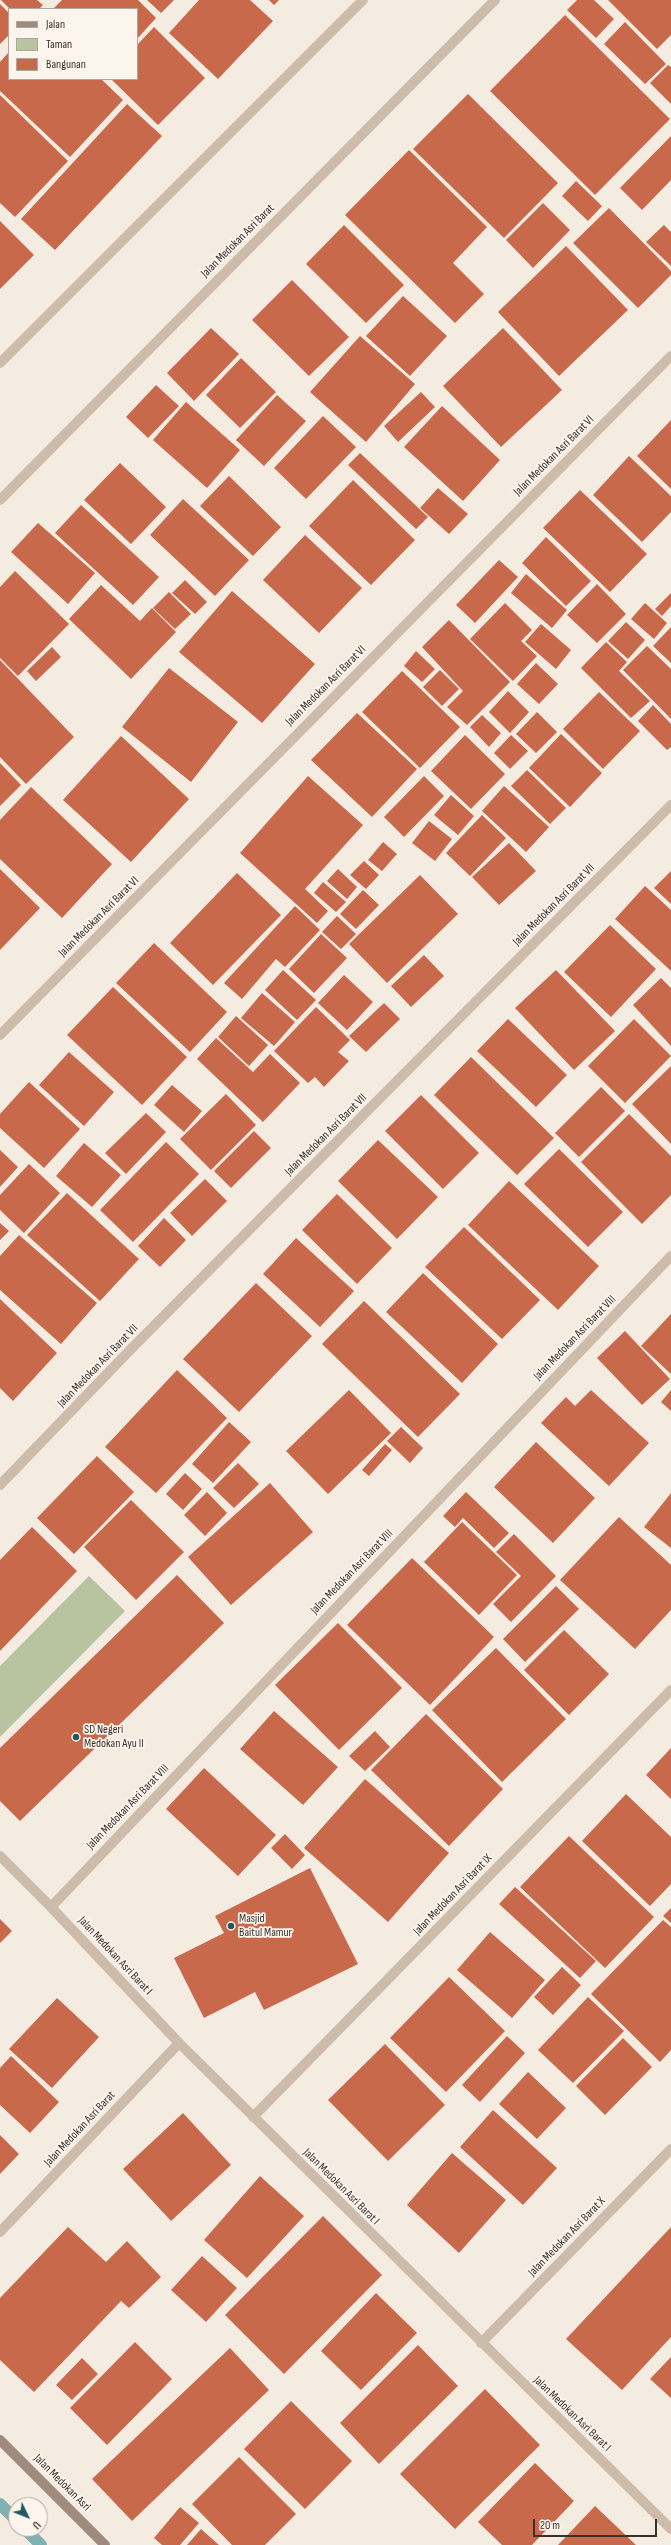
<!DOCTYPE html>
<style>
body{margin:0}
#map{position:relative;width:671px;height:2545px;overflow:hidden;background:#f4ebe1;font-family:"Sofia Sans Condensed",sans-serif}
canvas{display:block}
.legend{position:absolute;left:8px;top:8px;width:130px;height:72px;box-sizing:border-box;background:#fbf5ee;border:1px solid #aea6a0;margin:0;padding:5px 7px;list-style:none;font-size:12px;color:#3b302b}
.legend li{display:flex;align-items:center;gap:8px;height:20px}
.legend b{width:20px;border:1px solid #aea6a0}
.north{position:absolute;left:8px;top:2497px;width:40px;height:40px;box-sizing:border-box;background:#fbf5ee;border:1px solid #aea6a0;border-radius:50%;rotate:133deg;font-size:11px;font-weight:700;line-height:16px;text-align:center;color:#3b302b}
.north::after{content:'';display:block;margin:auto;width:14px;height:18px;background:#1f5a5e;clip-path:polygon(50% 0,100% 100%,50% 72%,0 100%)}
.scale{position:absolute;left:533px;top:2519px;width:124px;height:18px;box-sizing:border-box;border:2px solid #3b302b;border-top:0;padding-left:5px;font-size:12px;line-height:14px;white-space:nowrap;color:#3b302b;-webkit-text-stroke:3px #fbf5ee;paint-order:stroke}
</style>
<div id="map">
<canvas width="671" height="2545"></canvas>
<ul class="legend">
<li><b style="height:5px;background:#a18a7d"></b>Jalan</li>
<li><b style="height:11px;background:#b8c4a0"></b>Taman</li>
<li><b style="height:11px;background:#c8694b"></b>Bangunan</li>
</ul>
<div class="north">U</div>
<div class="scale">20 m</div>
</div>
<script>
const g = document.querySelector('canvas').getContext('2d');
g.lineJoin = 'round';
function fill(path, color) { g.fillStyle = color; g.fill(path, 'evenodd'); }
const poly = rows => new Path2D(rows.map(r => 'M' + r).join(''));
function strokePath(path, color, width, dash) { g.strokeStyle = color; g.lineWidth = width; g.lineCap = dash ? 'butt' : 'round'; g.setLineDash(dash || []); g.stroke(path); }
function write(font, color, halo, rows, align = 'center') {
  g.font = font + ' "Sofia Sans Condensed",sans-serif'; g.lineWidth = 3.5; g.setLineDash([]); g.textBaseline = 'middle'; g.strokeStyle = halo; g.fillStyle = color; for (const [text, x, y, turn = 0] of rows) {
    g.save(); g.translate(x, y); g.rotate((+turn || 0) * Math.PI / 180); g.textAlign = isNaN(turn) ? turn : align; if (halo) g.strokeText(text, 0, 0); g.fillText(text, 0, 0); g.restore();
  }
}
fill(poly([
 [89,1576,125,1611,0,1737,0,1666]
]), '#b8c4a0');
strokePath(poly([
 [0,2504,16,2520],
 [25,2529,41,2545]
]), '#7fb0b2', 12);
fill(poly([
 [1,0,37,0,43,5,39,9,10,9],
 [62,0,138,0,156,18,137,39,137,9,53,9],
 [147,0,174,0,161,13],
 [199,0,250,0,273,21,218,79,169,33],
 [269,0,279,0,274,5],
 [577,0,594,0,614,19,596,38,567,10],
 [608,0,671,0,671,35,657,49],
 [0,4,9,13,9,35,0,44],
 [565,15,670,119,595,195,490,91],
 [625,22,666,64,645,84,604,44],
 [154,27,205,78,158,125,111,79,137,79,137,45],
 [9,52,9,79,101,79,123,100,70,157,0,91,0,62],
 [668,65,671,67,671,104,650,83],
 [468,94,558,183,504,238,413,149],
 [0,95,68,161,15,217,0,203],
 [127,104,162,136,55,250,21,219],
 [671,136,671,180,642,210,620,188],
 [409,150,487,227,453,263,484,294,455,323,345,215],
 [576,181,602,206,588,221,562,196],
 [543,203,570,230,533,268,506,240],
 [609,208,671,271,671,275,638,308,573,243],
 [0,221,34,255,0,289],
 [344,225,404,285,366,323,306,264],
 [664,225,671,232,671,266,646,242],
 [566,246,628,310,559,376,498,312],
 [292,280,349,337,309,376,252,320],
 [403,296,447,336,410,376,366,336],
 [211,328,239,354,194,401,167,373],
 [503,328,562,390,501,447,443,386],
 [360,336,415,384,366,442,310,392],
 [241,358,276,392,240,428,206,395],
 [156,385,179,406,148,438,126,417],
 [421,392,435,407,398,442,384,426],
 [277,395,306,421,264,466,236,440],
 [186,402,240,450,207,488,153,440],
 [442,406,500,460,463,501,404,447],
 [323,416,356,447,306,499,274,468],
 [671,420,671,489,637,456],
 [360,453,428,517,416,529,348,465],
 [629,456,671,496,671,512,642,542,593,495],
 [120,463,166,507,131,544,84,500],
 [229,476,281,527,253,556,200,506],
 [353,480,415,540,371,585,309,526],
 [438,488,468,514,449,534,420,508],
 [580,490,647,554,610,592,543,528],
 [183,499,249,560,215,596,150,535],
 [81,505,159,577,133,605,55,533],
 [38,523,95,573,68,604,11,552],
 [305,535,362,588,319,633,263,580],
 [546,537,591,581,566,606,522,563],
 [499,560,518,577,475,623,456,605],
 [15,571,69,624,18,676,0,658,0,587],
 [526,574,567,610,552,628,511,593],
 [185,580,207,602,195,614,172,593],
 [597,584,626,614,597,643,567,615],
 [101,585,140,621,152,608,176,632,131,679,69,619],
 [232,591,315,664,262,723,179,652],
 [169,592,191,614,175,629,153,608],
 [671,593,671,606,662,616,655,609],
 [505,603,532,630,521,641,537,656,513,681,470,639],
 [645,603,667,623,654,639,631,619],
 [449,620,510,682,467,725,447,707,463,691,422,647],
 [626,622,645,640,628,659,608,641],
 [541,624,571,650,556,669,525,642],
 [671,627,671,663,653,646],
 [606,642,627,662,619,671,650,701,631,718,581,668],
 [647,646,671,669,671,719,623,670],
 [52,647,61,657,36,681,27,671],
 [416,651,435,669,422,682,404,666],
 [0,660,74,737,26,784,0,757],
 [536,663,558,684,539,704,517,684],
 [169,668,238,722,191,782,122,727],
 [440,670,459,689,442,706,423,687],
 [402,671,460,727,420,768,362,712],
 [508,691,529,712,510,733,489,712],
 [599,692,640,731,603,769,563,729],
 [653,705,671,724,671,747,667,750,638,721],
 [537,712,557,732,536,753,516,734],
 [357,713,417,769,372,817,311,760],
 [482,715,501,733,489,747,470,727],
 [561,734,602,773,570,807,529,768],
 [465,735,505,774,471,809,431,771],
 [511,735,528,751,510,769,494,753],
 [121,736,189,799,131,862,63,800],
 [0,763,21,785,0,806],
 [527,770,566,808,550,824,511,786],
 [308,776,363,825,305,889,328,911,317,923,240,853],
 [424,776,444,796,404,837,384,817],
 [504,786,549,827,526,852,482,811],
 [31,787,112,864,62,918,0,859,0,820],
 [451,795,474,816,458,835,434,815],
 [482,815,506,838,470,876,446,853],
 [429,821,452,839,435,861,412,843],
 [383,842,397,854,382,871,368,860],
 [509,843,536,871,499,905,472,877],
 [364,861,379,875,366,889,350,875],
 [0,869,40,908,0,950],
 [338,869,357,887,347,899,327,881],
 [671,871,671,904,654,888],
 [237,873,281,915,213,985,170,943],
 [420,875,458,914,387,983,349,944],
 [323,882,346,902,336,912,314,893],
 [645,886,671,910,671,971,615,919],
 [363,890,379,905,356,929,340,914],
 [295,906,320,930,285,967,276,959,242,999,224,983],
 [337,916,356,934,341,949,322,932],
 [610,925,656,969,611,1017,564,972],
 [321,934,347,958,314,993,289,969],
 [154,943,227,1012,190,1052,116,983],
 [424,955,444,976,411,1007,391,986],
 [283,970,316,1000,297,1020,265,990],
 [556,970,615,1031,574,1070,515,1008],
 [344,975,373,1002,347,1030,318,1003],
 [661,978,671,988,671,1046,633,1005],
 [113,987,187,1057,142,1105,67,1035],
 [262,993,295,1022,274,1046,241,1018],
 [384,1003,400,1019,366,1052,349,1036],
 [316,1007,350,1040,338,1052,349,1061,324,1087,315,1077,308,1083,274,1051],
 [236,1016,268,1045,249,1066,218,1037],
 [508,1019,567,1075,536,1107,477,1051],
 [634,1019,671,1056,625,1103,588,1066],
 [216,1038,253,1072,270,1054,300,1083,263,1122,197,1059],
 [69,1052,114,1092,84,1126,39,1085],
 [471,1057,554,1138,517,1175,434,1095],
 [671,1066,671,1144,632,1104],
 [29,1082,80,1129,44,1168,0,1128,0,1114],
 [172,1085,202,1111,184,1132,154,1105],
 [601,1087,625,1111,579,1157,555,1133],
 [226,1094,256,1125,211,1170,180,1139],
 [421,1095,479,1153,443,1189,385,1131],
 [146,1113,166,1132,126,1174,105,1153],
 [629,1114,671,1156,671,1195,642,1224,581,1162],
 [254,1131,271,1148,231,1188,214,1171],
 [378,1140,438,1197,397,1239,338,1181],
 [166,1142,199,1174,133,1242,100,1210],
 [84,1143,121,1175,92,1207,56,1176],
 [559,1149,623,1212,588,1247,524,1184],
 [0,1150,18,1167,0,1187],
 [29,1164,60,1193,24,1233,0,1210,0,1195],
 [205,1179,227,1201,192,1236,170,1213],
 [509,1181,599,1266,558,1310,468,1225],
 [67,1193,139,1259,100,1301,27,1235],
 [337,1194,392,1248,357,1284,302,1230],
 [164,1218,186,1240,160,1267,138,1246],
 [0,1223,9,1231,0,1240],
 [464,1227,540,1300,502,1339,425,1267],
 [19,1235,97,1303,61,1344,0,1290,0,1256],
 [296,1238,354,1291,320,1327,263,1274],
 [423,1273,498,1344,462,1383,386,1312],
 [256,1283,312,1336,239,1412,183,1359],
 [0,1299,57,1353,13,1401,0,1388],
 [364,1301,460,1394,418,1437,322,1344],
 [671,1314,671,1374,641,1346],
 [625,1331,670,1379,642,1405,597,1358],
 [177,1370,227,1418,156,1493,105,1447],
 [349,1390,391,1433,328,1494,286,1451],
 [591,1390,649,1443,609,1486,541,1423,566,1397,575,1406],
 [671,1390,671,1411,661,1402],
 [229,1422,251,1442,213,1483,192,1464],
 [401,1427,423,1448,410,1463,387,1441],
 [536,1442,595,1498,553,1543,494,1487],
 [385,1444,392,1450,369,1476,362,1470],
 [97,1456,134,1492,74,1554,37,1518],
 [238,1463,259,1484,234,1508,213,1488],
 [185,1473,202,1489,183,1510,166,1494],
 [270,1483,313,1532,231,1605,188,1557],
 [207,1492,227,1513,205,1536,184,1515],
 [466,1492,509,1533,494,1548,463,1518,455,1527,443,1516],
 [671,1493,671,1548,644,1527],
 [131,1500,184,1552,136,1600,84,1547],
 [619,1517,671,1565,671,1610,635,1649,560,1580],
 [462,1522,517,1575,479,1615,424,1562],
 [32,1527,77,1571,0,1651,0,1560],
 [514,1534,556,1576,511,1622,493,1604,521,1576,496,1552],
 [412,1558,494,1637,430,1705,347,1625],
 [177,1575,224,1623,20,1821,0,1801,0,1748],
 [556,1586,579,1609,525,1662,503,1639],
 [338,1623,402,1688,339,1750,275,1685],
 [564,1630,609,1674,569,1715,524,1670],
 [496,1648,566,1719,502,1782,432,1710],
 [274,1711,338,1767,303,1805,240,1749],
 [426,1714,503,1789,449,1846,371,1770],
 [375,1731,390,1747,365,1771,349,1756],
 [671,1748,671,1799,646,1775],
 [204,1768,276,1835,238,1876,166,1809],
 [365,1779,449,1853,388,1922,304,1848],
 [626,1794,671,1837,671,1884,650,1906,582,1841],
 [285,1834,305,1855,292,1869,271,1848],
 [569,1836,654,1917,605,1968,520,1887],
 [310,1868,358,1964,264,2010,255,1992,204,2018,174,1958,224,1933,215,1916],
 [515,1887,596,1961,580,1978,499,1904],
 [671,1908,671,1923,663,1916],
 [0,1919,12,1931,0,1943],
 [663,1920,671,1927,671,2050,660,2062,591,1994],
 [490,1932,545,1980,512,2018,457,1970],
 [562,1967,581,1985,553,2015,534,1997],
 [449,1977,505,2031,446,2092,390,2038],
 [588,1997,624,2031,573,2083,538,2050],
 [57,1998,99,2037,52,2088,9,2049],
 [507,2036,525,2053,480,2102,462,2085],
 [623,2038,652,2067,605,2115,576,2086],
 [385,2044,445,2105,388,2161,328,2100],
 [11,2056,59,2102,30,2133,0,2105,0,2068],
 [528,2072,566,2108,537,2139,499,2104],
 [493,2110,557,2168,523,2205,460,2147],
 [183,2113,231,2165,171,2221,123,2169],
 [0,2135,19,2154,0,2174],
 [452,2153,506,2200,459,2253,407,2205],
 [260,2176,304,2216,247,2278,204,2240],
 [323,2216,382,2275,284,2374,225,2315],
 [68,2227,106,2262,127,2241,161,2277,129,2308,121,2301,34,2392,0,2360,0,2298],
 [671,2227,671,2337,622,2390,566,2339],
 [202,2256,237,2288,206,2322,171,2290],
 [376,2293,417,2333,361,2390,321,2351],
 [135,2342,172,2379,107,2445,70,2408],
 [418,2345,458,2386,379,2464,340,2423],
 [230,2348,269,2390,132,2521,92,2479],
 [671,2357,671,2398,650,2379],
 [82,2358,98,2374,72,2400,56,2385],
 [485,2389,540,2445,455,2529,400,2474],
 [291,2401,352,2461,305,2509,244,2449],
 [239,2457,296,2514,265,2545,232,2545,192,2504],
 [535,2463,574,2501,532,2545,502,2545,478,2522],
 [595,2506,636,2545,558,2545],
 [180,2507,199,2523,180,2545,162,2545,154,2538],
 [201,2529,219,2545,187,2545]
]), '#c8694b');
strokePath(poly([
 [0,363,363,0],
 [0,500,495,0],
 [0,1035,671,356],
 [0,1485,133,1347,671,805],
 [0,1856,51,1907,179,2043,671,2529],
 [51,1907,671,1256],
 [253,2117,671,1690],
 [0,2232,179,2043],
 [481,2343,671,2149]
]), '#cdbbac', 10);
strokePath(poly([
 [0,2440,105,2545]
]), '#a18a7d', 10);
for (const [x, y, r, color] of [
 [76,1737,4,"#1f5a5e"],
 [231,1926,4,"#1f5a5e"]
]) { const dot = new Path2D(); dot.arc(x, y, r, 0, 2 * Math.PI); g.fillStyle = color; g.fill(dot); strokePath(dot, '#fbf5ee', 1.5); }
write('12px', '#3b302b', '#fbf5ee', [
 ["Jalan Medokan Asri Barat",238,241,-45],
 ["Jalan Medokan Asri Barat VI",554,456,-45],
 ["Jalan Medokan Asri Barat VI",326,686,-45],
 ["Jalan Medokan Asri Barat VII",554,905,-45],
 ["Jalan Medokan Asri Barat VI",99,917,-45],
 ["Jalan Medokan Asri Barat VII",326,1135,-45],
 ["Jalan Medokan Asri Barat VIII",575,1338,-46],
 ["Jalan Medokan Asri Barat VII",98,1366,-46],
 ["Jalan Medokan Asri Barat VIII",352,1572,-46],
 ["Jalan Medokan Asri Barat VIII",128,1807,-46],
 ["Jalan Medokan Asri Barat IX",453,1895,-46],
 ["Jalan Medokan Asri Barat I",115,1956,47],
 ["Jalan Medokan Asri Barat",80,2129,-47],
 ["Jalan Medokan Asri Barat I",341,2187,45],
 ["Jalan Medokan Asri Barat X",567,2237,-46],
 ["Jalan Medokan Asri Barat I",572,2414,44],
 ["Jalan Medokan Asri",62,2483,45]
]);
write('12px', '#3b302b', '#fbf5ee', [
 ["SD Negeri",84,1730],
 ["Medokan Ayu II",84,1744],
 ["Masjid",239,1919],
 ["Baitul Mamur",239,1933]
], 'left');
</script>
